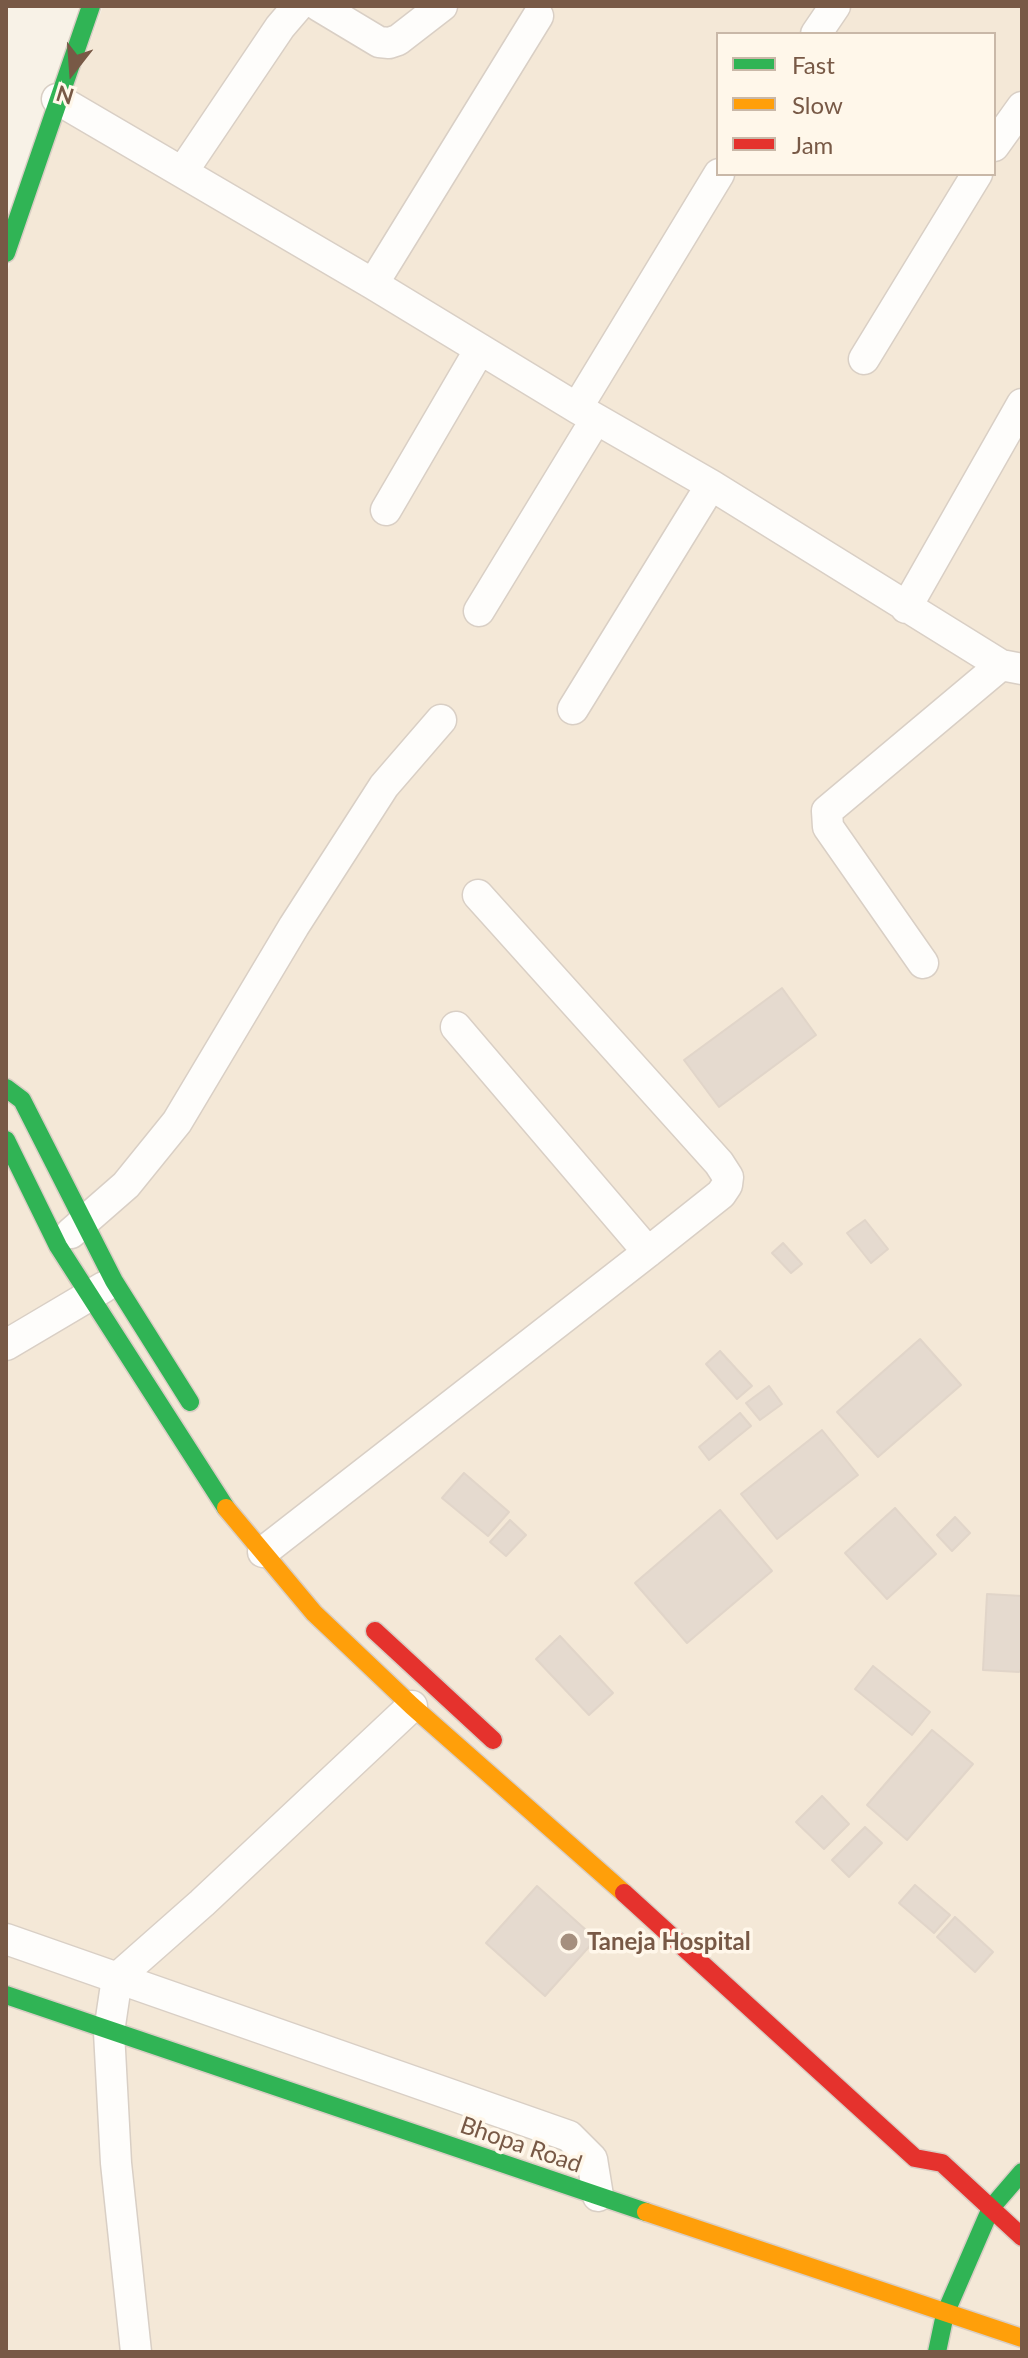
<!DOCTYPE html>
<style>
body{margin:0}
#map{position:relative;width:1028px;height:2358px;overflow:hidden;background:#f8f2e7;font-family:Lato,sans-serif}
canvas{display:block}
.frame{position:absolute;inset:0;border:8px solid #785946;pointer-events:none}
.legend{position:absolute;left:716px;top:32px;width:280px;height:144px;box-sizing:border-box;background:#fff7ea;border:2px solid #c9b8a8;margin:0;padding:10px 14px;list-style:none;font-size:24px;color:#785946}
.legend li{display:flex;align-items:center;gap:16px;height:40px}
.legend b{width:40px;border:2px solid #c9b8a8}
.north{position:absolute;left:32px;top:32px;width:80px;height:80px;-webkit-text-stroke:6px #fff7ea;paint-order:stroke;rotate:197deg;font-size:22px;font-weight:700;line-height:32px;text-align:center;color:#785946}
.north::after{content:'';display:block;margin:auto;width:28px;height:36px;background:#785946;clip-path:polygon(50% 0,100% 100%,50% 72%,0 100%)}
</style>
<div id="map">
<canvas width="1028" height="2358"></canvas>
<div class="frame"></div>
<ul class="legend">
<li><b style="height:10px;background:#30b455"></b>Fast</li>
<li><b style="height:10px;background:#ff9f0a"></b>Slow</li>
<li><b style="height:10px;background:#e5322d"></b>Jam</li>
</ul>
<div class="north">N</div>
</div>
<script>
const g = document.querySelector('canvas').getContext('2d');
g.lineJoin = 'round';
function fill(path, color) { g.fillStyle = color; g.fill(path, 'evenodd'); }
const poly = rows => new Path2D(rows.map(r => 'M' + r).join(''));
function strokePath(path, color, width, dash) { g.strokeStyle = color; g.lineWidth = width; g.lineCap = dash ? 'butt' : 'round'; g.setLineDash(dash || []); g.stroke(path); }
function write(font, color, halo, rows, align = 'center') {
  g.font = font + ' Lato,sans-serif'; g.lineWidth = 7; g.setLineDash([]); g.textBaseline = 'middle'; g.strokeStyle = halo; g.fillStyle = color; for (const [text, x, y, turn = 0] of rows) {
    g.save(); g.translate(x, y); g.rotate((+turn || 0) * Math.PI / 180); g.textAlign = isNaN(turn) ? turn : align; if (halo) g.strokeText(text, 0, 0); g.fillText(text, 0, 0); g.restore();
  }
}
fill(poly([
 [103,6,1022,6,1022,2352,6,2352,6,275],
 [718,34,994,34,994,174,718,174]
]), '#f4e8d7');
const building = poly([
 [782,988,816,1035,719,1107,684,1060,782,988],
 [865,1220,888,1249,871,1263,847,1233,865,1220],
 [783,1243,802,1264,791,1273,772,1253,783,1243],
 [920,1339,961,1385,878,1457,837,1412,920,1339],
 [720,1351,752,1386,737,1399,706,1364,720,1351],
 [769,1386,782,1404,760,1420,746,1403,769,1386],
 [740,1413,751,1426,709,1460,699,1447,740,1413],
 [822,1430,858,1475,777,1539,741,1494,822,1430],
 [464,1473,509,1512,488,1536,442,1498,464,1473],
 [895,1508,936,1554,887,1599,845,1553,895,1508],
 [720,1510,772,1571,687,1643,635,1583,720,1510],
 [955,1517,970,1533,952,1551,937,1535,955,1517],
 [510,1520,526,1535,506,1556,490,1542,510,1520],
 [987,1594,1022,1596,1022,1668,1019,1672,983,1670,987,1594],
 [560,1636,613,1693,589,1715,536,1659,560,1636],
 [873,1666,930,1712,912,1735,855,1689,873,1666],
 [932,1730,973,1764,907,1840,867,1805,932,1730],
 [822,1796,849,1824,824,1849,796,1822,822,1796],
 [865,1827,882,1843,849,1877,832,1860,865,1827],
 [915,1885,950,1915,934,1933,899,1903,915,1885],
 [537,1886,596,1939,545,1996,486,1943,537,1886],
 [955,1917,993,1952,975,1972,937,1937,955,1917]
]);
fill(building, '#e5dacf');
strokePath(building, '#e1d5c9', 2);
const street = poly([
 [319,6,379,42,389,43,398,40,442,6],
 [816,34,835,6],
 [57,99,373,284,577,408,711,485,1001,665,1022,669],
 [994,146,1022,107],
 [183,171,280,27,298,6],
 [373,284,538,16],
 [864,359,977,174],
 [577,408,719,174],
 [386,510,480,349],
 [906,608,1022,404],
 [479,611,596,419],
 [573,709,711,485],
 [923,963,828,827,827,811,1001,665],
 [456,1027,648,1252],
 [71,1233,126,1185,177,1122,294,926,384,786,441,720],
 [6,1345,104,1287],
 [263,1552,648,1252,721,1194,727,1185,728,1177,719,1163,478,895],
 [6,1939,569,2136,592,2159,598,2196],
 [136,2352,116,2163,109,2032,117,1978,202,1903,412,1706]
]);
const fast = poly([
 [6,253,91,6],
 [6,1088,22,1100,114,1281,190,1402],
 [6,1140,58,1246,226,1508],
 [6,1995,646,2212],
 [937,2352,945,2314,991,2208,1022,2172]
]);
const slow = poly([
 [226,1508,314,1613,412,1706,624,1893],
 [646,2212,1022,2338]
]);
const jam = poly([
 [375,1631,493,1740],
 [624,1893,915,2158,942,2163,1022,2237]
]);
strokePath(street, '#d9cfc5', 33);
strokePath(fast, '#d9cec4', 21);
strokePath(slow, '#d9cec4', 21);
strokePath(jam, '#d9cec4', 21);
strokePath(street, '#fefdfb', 30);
strokePath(fast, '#30b455', 18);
strokePath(slow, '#ff9f0a', 18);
strokePath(jam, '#e5322d', 18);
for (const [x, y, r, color] of [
 [569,1942,10,"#a58f7e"]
]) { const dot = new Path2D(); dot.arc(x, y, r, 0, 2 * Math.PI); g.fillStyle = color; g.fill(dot); strokePath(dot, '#fff7ea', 3); }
write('bold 24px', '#785946', '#fff7ea', [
 ["Taneja Hospital",587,1942]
], 'left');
write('24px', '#785946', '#fff7ea', [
 ["Bhopa Road",521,2145,19]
]);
</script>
